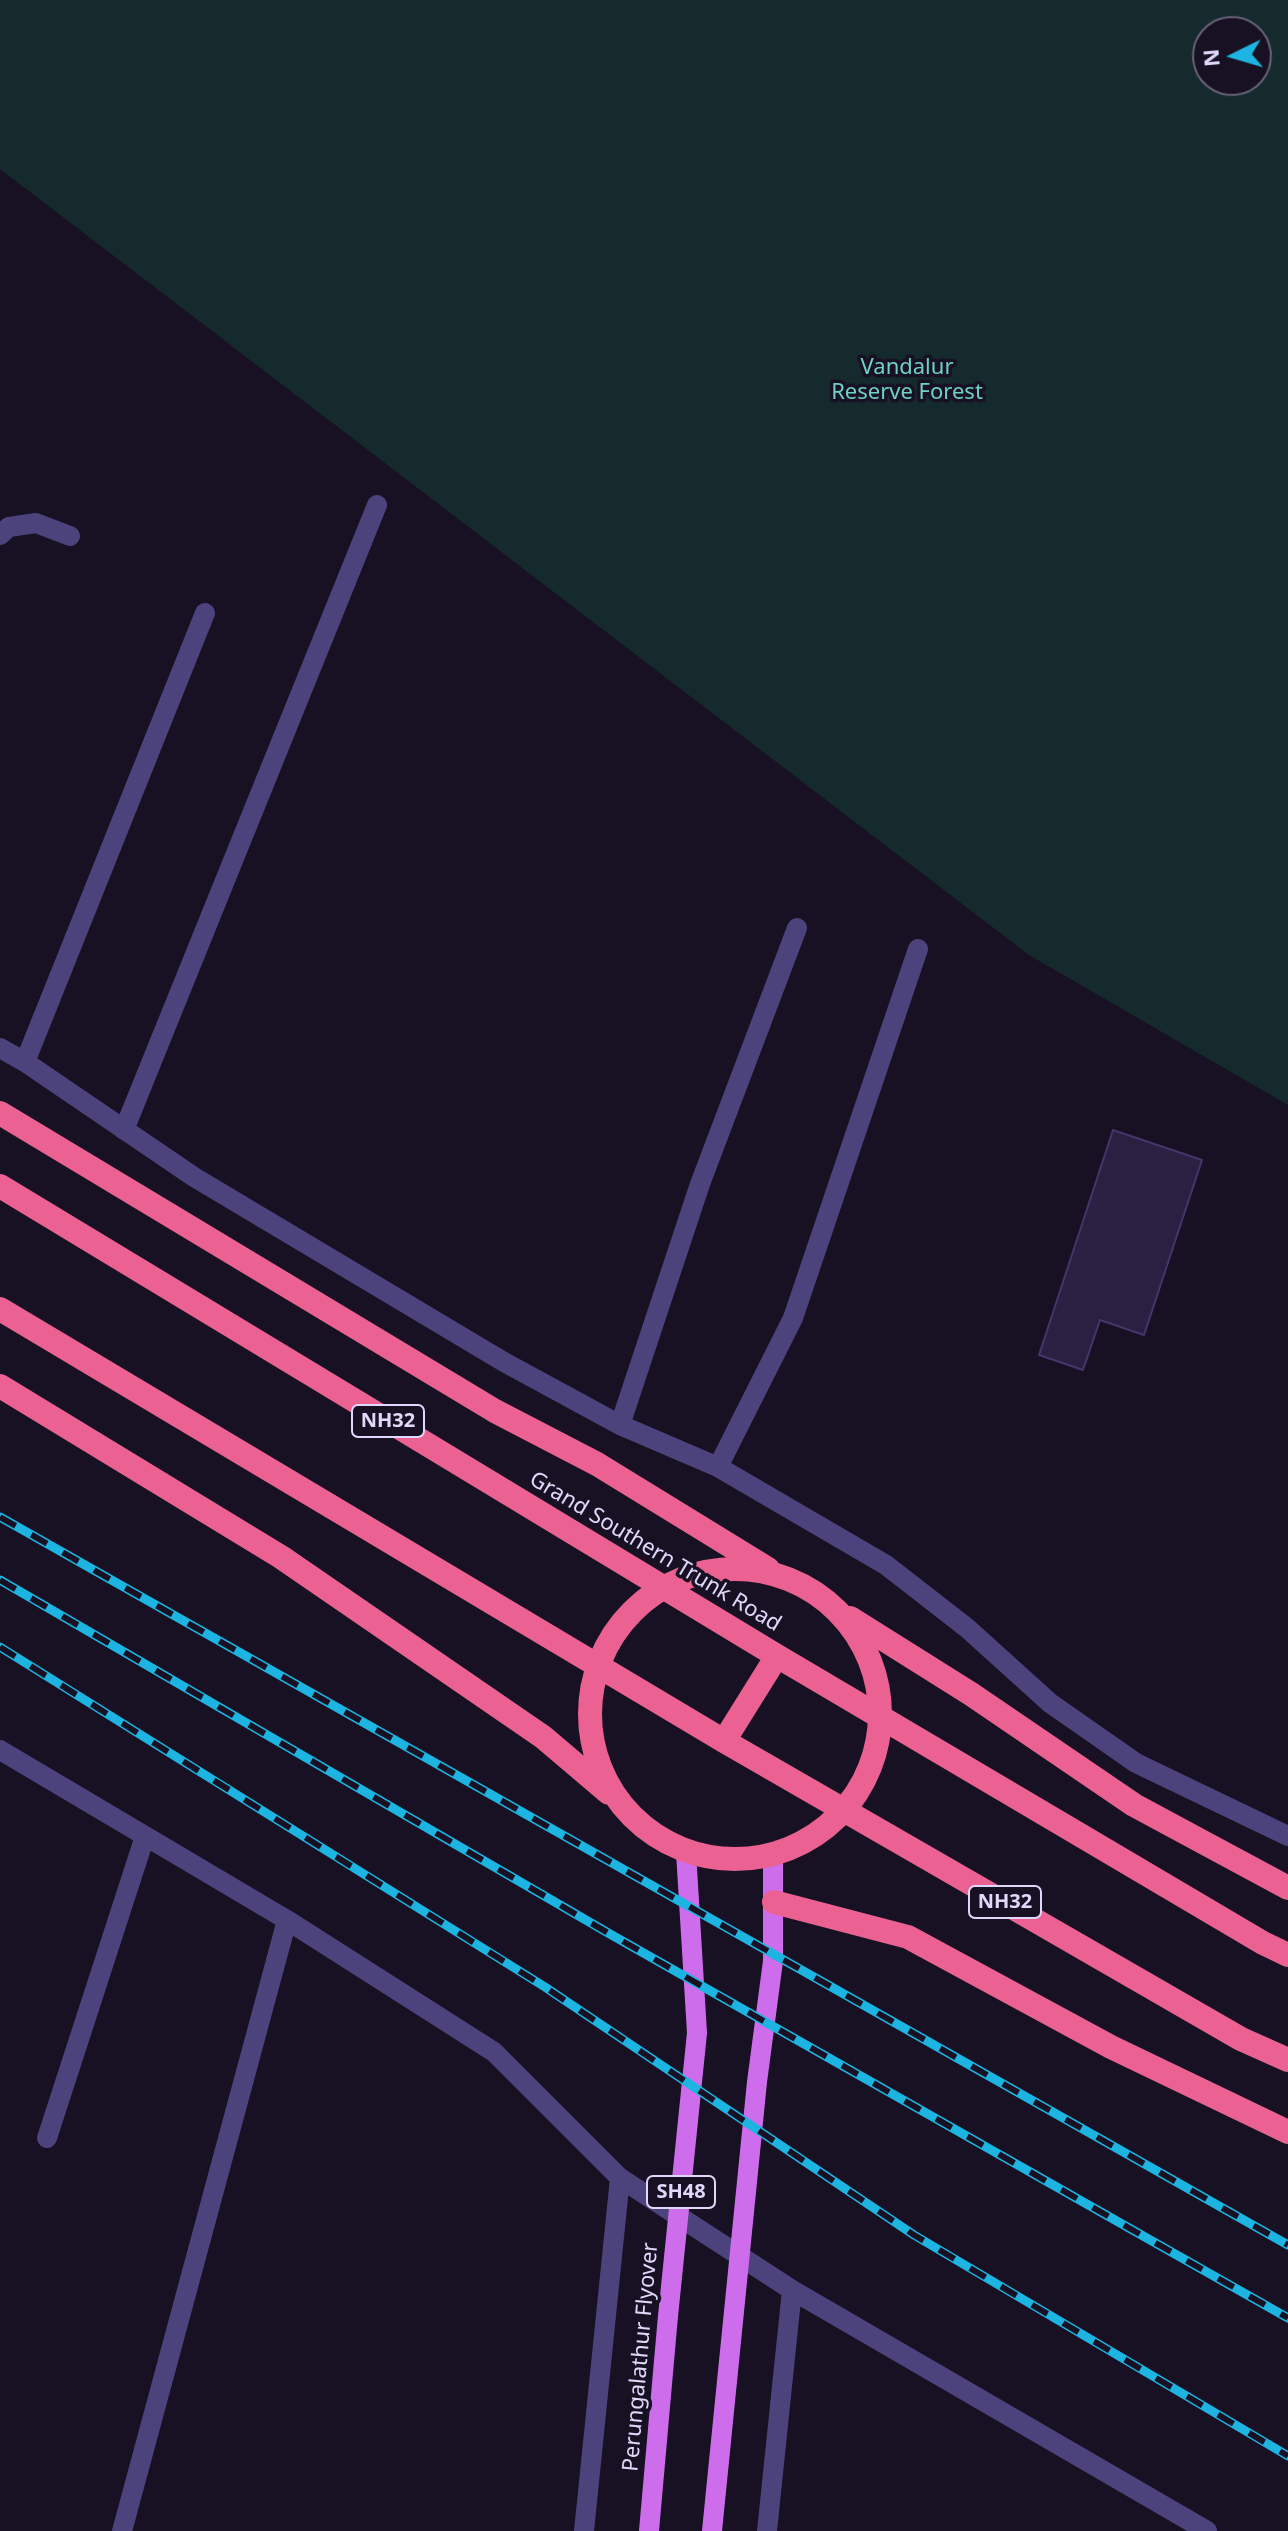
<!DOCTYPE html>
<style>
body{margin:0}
#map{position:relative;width:1288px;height:2531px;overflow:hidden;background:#171123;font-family:"Noto Sans",sans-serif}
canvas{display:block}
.north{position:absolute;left:1192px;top:16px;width:80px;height:80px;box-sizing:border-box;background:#171123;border:2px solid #676179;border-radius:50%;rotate:265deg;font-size:22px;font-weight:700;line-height:32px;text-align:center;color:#e0d8fa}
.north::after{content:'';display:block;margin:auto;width:28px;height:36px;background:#1db4e1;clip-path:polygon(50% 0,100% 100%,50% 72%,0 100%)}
</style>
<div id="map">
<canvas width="1288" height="2531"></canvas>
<div class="north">N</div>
</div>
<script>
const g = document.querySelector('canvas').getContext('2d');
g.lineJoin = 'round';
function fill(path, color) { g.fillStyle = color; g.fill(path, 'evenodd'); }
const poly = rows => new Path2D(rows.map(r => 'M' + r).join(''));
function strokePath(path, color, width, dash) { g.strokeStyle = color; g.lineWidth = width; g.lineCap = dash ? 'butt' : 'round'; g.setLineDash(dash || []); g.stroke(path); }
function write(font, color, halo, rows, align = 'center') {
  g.font = font + ' "Noto Sans",sans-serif'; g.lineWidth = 7; g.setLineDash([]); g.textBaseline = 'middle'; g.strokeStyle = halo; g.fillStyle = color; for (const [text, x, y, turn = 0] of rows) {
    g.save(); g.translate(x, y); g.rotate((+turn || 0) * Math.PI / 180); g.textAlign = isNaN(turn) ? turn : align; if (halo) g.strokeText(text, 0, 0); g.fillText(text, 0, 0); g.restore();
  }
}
fill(poly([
 [0,0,1288,0,1288,1105,1029,955,0,169],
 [1208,32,1256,32,1256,80,1208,80]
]), '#152a2c');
const building = poly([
 [1113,1130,1202,1160,1144,1335,1100,1320,1083,1370,1039,1355,1113,1130]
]);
fill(building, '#2b2041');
strokePath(building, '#46356a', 2);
strokePath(poly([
 [0,535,9,527,36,523,70,536],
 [0,1048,25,1062,194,1177,504,1362,620,1425,718,1467,886,1565,967,1628,1050,1703,1136,1763,1288,1836],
 [25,1062,205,613],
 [124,1130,377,505],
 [620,1425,700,1184,797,928],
 [718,1467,793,1318,918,949],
 [0,1750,287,1920,494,2052,620,2178,792,2290,1207,2531],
 [47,2138,145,1836],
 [122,2531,287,1920],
 [584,2531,620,2178],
 [767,2531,792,2290]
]), '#4c427c', 20);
strokePath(poly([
 [649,2531,668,2316,697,2033,686,1852],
 [712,2531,757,2082,773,1961,773,1857]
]), '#cd6dec', 20);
strokePath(poly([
 [0,1113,495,1411,597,1464,768,1569],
 [0,1186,777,1656,1263,1943,1288,1955],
 [0,1309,724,1741,1241,2039,1288,2060],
 [0,1386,281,1557,543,1737,609,1793],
 '590 1714a145 145 0 1 1 290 0a145 145 0 1 1-290 0Z',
 [850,1618,971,1694,1134,1805,1288,1888],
 [724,1741,777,1656],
 [774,1902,908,1937,1111,2047,1288,2132]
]), '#eb6292', 24);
const rail = poly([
 [0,1517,1288,2245],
 [0,1580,610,1934,1288,2318],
 [0,1647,545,1987,914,2235,1288,2456]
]);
strokePath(rail, '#1db4e1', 9);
strokePath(rail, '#171123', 6, [18]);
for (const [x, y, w] of [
 [388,1421,72],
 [1005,1902,72],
 [681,2192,68]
]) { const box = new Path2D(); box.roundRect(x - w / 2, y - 16, w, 32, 6); g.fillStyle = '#171123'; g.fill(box); strokePath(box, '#e0d8fa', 2); }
write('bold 20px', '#e0d8fa', null, [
 ["NH32",388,1421],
 ["NH32",1005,1902],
 ["SH48",681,2192]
]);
write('22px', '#6dd1c5', '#171123', [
 ["Vandalur",907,368],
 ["Reserve Forest",907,393]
]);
write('22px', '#e0d8fa', '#171123', [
 ["Grand Southern Trunk Road",655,1552,31],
 ["Perungalathur Flyover",641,2357,-85]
]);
</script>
